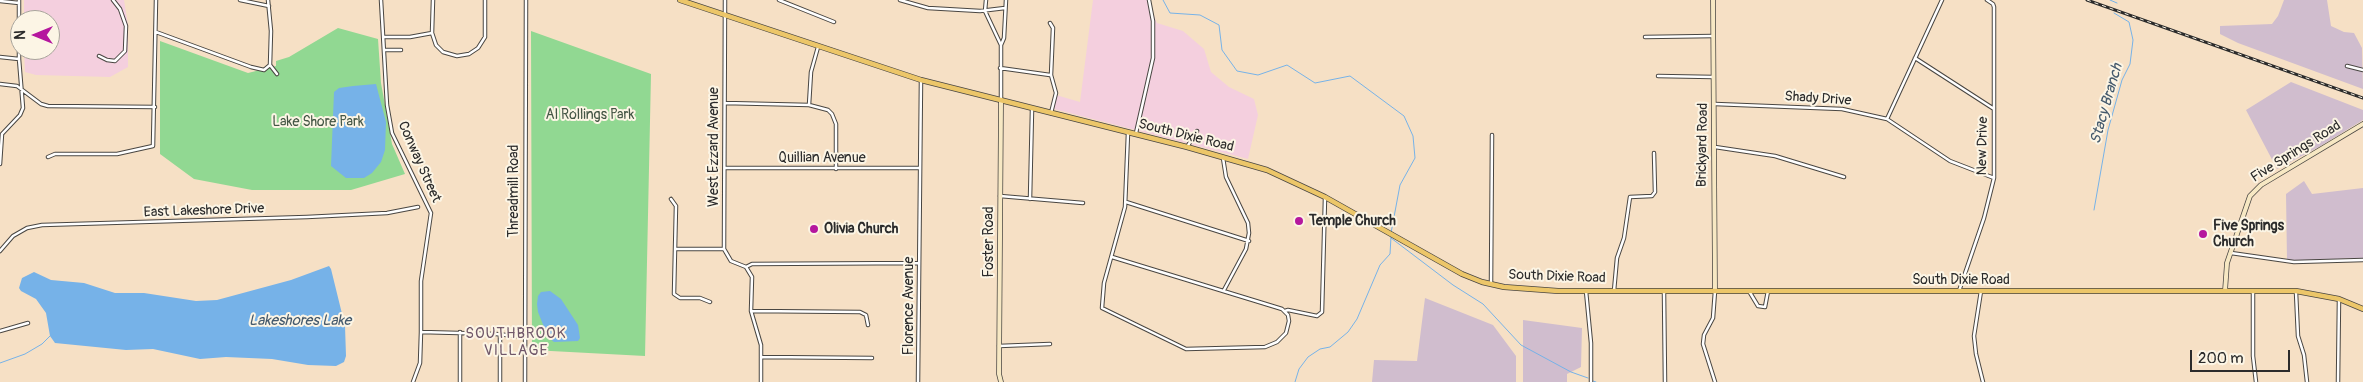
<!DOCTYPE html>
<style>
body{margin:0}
#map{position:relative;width:2363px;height:382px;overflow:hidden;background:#f6e0c5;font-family:Pangolin,sans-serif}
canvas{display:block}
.north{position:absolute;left:10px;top:10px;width:50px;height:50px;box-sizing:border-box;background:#fcf5e5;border:1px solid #a8a49b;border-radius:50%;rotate:270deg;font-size:14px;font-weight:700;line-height:20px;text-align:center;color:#2b2b2b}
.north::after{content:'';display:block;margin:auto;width:18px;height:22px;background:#b5179e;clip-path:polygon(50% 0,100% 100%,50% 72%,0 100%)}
.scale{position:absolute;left:2190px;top:350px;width:100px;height:22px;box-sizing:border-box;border:2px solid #2b2b2b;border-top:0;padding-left:6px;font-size:15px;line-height:18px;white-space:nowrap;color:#2b2b2b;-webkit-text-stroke:4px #fcf5e5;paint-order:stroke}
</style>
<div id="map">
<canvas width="2363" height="382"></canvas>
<div class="north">N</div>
<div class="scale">200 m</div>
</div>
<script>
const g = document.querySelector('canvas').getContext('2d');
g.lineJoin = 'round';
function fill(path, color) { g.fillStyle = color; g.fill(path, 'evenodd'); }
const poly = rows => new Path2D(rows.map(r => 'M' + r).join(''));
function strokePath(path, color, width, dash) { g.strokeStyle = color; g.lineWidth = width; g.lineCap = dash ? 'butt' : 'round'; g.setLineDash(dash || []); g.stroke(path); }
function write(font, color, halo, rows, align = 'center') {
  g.font = font + ' Pangolin,sans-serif'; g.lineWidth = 4; g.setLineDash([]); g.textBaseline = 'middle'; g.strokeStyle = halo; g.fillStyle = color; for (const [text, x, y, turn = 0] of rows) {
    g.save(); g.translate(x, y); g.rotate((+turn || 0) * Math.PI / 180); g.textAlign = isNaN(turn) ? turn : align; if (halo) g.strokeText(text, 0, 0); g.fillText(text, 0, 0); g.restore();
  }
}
fill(poly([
 [24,0,124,0,128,25,128,67,110,77,36,75,25,72,24,50,50,50,50,20,24,20],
 [1093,0,1147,0,1157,23,1183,31,1204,49,1211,72,1229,87,1254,99,1258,115,1248,159,1054,109,1056,95,1080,102]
]), '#f4cfde');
fill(poly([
 [2284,0,2327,0,2331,26,2344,32,2354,33,2362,48,2363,89,2238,43,2220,34,2220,26,2272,24,2278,16],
 [2291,82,2363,110,2363,120,2319,147,2277,169,2246,110],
 [2304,181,2312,194,2363,188,2363,258,2287,261,2286,194],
 [1425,298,1493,325,1516,356,1516,382,1372,382,1374,360,1417,361],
 [1523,320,1582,328,1581,367,1567,374,1567,382,1523,382]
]), '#d0bdce');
fill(poly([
 [338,28,378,39,381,83,392,144,405,174,351,190,252,190,194,179,160,154,160,41,248,73,276,66,276,61,289,57],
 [531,31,651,74,645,356,532,350]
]), '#91d892');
fill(poly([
 [376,84,386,122,385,150,381,162,372,173,364,178,346,178,331,166,334,92,339,88,353,86],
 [329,266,331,269,345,326,346,356,344,362,336,366,308,365,272,359,226,357,200,359,153,349,126,350,55,343,50,336,46,313,36,299,21,291,19,288,22,278,34,272,51,280,84,283,115,293,144,293,196,301,217,300,291,280],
 [550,291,561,299,578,325,580,338,578,341,554,342,548,337,538,312,537,304,538,296,541,292]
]), '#76b2e8');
strokePath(poly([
 [1163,0,1170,13,1200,15,1219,25,1222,50,1237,71,1258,75,1287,65,1315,83,1350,76,1404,116,1413,136,1415,158,1400,185,1391,233],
 [2110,0,2117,3],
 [2094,210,2108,130,2122,80,2130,64,2133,40,2129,22,2114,13],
 [1391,238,1453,285,1483,304,1521,345,1571,372,1588,378],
 [0,363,25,354,42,344,50,336],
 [1593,381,1596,382],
 [1295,382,1299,369,1308,357,1320,349,1330,347,1348,332,1357,319,1380,265,1390,254,1391,237]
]), '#76b2e8', 1);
const street = poly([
 [240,0,269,6],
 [268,0,271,31,270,65],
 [381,0,387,105,392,133,431,213,421,281,421,332,496,334,526,337],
 [725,0,724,249,731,261,746,267],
 [779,0,834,22],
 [900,0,928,8,980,11,1005,8],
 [986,0,985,11,1001,45],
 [0,1,19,3],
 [1050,23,1053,28,1051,75,1056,93,1051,113],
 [156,32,251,67,264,70,270,65],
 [432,33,433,0],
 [383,37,410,37,432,33,436,45,443,52,457,56,469,54,478,48,485,37,485,0],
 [1645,37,1713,36],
 [385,50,401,50],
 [99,56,107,60,115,61,125,51,126,26,120,9,113,0],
 [0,57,19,59],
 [1915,58,1994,109],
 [270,65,277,74],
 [2347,66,2363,70],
 [1000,68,1050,75],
 [1658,76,1713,77],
 [0,84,17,86,41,104,48,106,155,107],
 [1001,101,1001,45,1004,38,1006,0],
 [725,103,809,105,828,110,832,114,836,124,836,169],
 [1715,104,1842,109,1887,119,1950,161,1994,178],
 [809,105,811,72,818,47],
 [1887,119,1942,0],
 [1136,133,1153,58,1153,21,1149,0],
 [1187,147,1197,131],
 [1715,147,1775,156,1844,177],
 [48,157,55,154,117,154,153,146,156,0],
 [1223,158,1226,177,1248,223,1249,233,1246,249,1224,290],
 [0,164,2,134,20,115,23,108,19,59,19,0],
 [725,168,919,168],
 [1000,196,1083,203],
 [671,199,676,206,674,294,680,298,700,298,710,302],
 [1030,199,1032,110],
 [1126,202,1249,241],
 [675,249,724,249],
 [0,251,13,236,27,228,42,225,307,217,387,213,418,207],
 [2231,253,2294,262,2363,260],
 [1112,257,1282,309,1288,315,1289,321,1286,333,1277,342,1265,347,1186,349,1102,308,1104,283,1125,207,1128,133],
 [746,267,752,264,918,263],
 [746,267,752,277,751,311,761,345,761,382],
 [1491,284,1492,135],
 [1586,291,1591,343,1591,382],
 [1614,291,1617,258,1624,238,1630,197,1652,196,1655,192,1654,153],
 [1715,291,1713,318,1704,335,1703,344,1715,382],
 [1749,291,1758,306,1765,307,1768,291],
 [1959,291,1984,218,1994,178,1994,7,1993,4,1987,0],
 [1981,291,1974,336,1976,354,1983,382],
 [2253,291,2253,356,2256,382],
 [1664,292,1665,382],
 [2296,292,2298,336,2304,355,2307,382],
 [751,311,860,312,866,315,868,325],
 [1285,311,1288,310,1317,316,1322,312,1325,198],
 [0,331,28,323],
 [999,346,1050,344],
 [761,357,872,358],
 [413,382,420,363,421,332],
 [460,382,460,332],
 [500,382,500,335],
 [525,382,526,0],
 [918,382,921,80],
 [2338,382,2339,299]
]);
const secondary = poly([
 [1713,0,1715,291],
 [2225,291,2227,263,2250,196,2261,185,2363,124],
 [1001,382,999,374,1001,102]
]);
const primary = poly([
 [680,0,921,80,1187,147,1267,170,1325,197,1462,274,1482,282,1504,287,1558,291,2296,291,2339,299,2363,309]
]);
strokePath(street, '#494642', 4.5);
strokePath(secondary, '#494642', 5.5);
strokePath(primary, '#494642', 6);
strokePath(street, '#fff', 2.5);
strokePath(secondary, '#f7e8c3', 4);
strokePath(primary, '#ecc669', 4.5);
const rail = poly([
 [2087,0,2363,98]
]);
strokePath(rail, '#2b2b2b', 3);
strokePath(rail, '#fcf5e5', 1, [4]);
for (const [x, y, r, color] of [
 [1299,221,5,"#b5179e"],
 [814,229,5,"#b5179e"],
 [2203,234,5,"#b5179e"]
]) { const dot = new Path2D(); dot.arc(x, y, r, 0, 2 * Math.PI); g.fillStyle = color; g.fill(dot); strokePath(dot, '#fcf5e5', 2); }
write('14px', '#2b2b2b', '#fcf5e5', [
 ["Shady Drive",1818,99,4],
 ["South Dixie Road",1186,136,14],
 ["Brickyard Road",1703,145,-89],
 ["New Drive",1983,146,-89],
 ["West Ezzard Avenue",714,147,-90],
 ["Five Springs Road",2296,152,-32],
 ["Quillian Avenue",822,158],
 ["Conway Street",419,162,66],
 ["Threadmill Road",514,191,-90],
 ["East Lakeshore Drive",204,211,-2],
 ["Foster Road",989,242,-90],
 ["South Dixie Road",1557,277,2],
 ["South Dixie Road",1961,280],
 ["Florence Avenue",909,306,-90]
]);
write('14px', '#445645', '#fcf5e5', [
 ["Al Rollings Park",590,115],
 ["Lake Shore Park",318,122]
]);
write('bold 14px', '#2b2b2b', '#fcf5e5', [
 ["Temple Church",1309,221],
 ["Five Springs",2213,226],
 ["Church",2213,242],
 ["Olivia Church",824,229]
], 'left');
write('italic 15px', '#455a6d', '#fcf5e5', [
 ["Stacy Branch",2107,104,-74],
 ["Lakeshores Lake",300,321]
]);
g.letterSpacing = '1px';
write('15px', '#705769', '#fcf5e5', [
 ["SOUTHBROOK",516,334],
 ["VILLAGE",516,351]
]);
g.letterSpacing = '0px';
</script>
